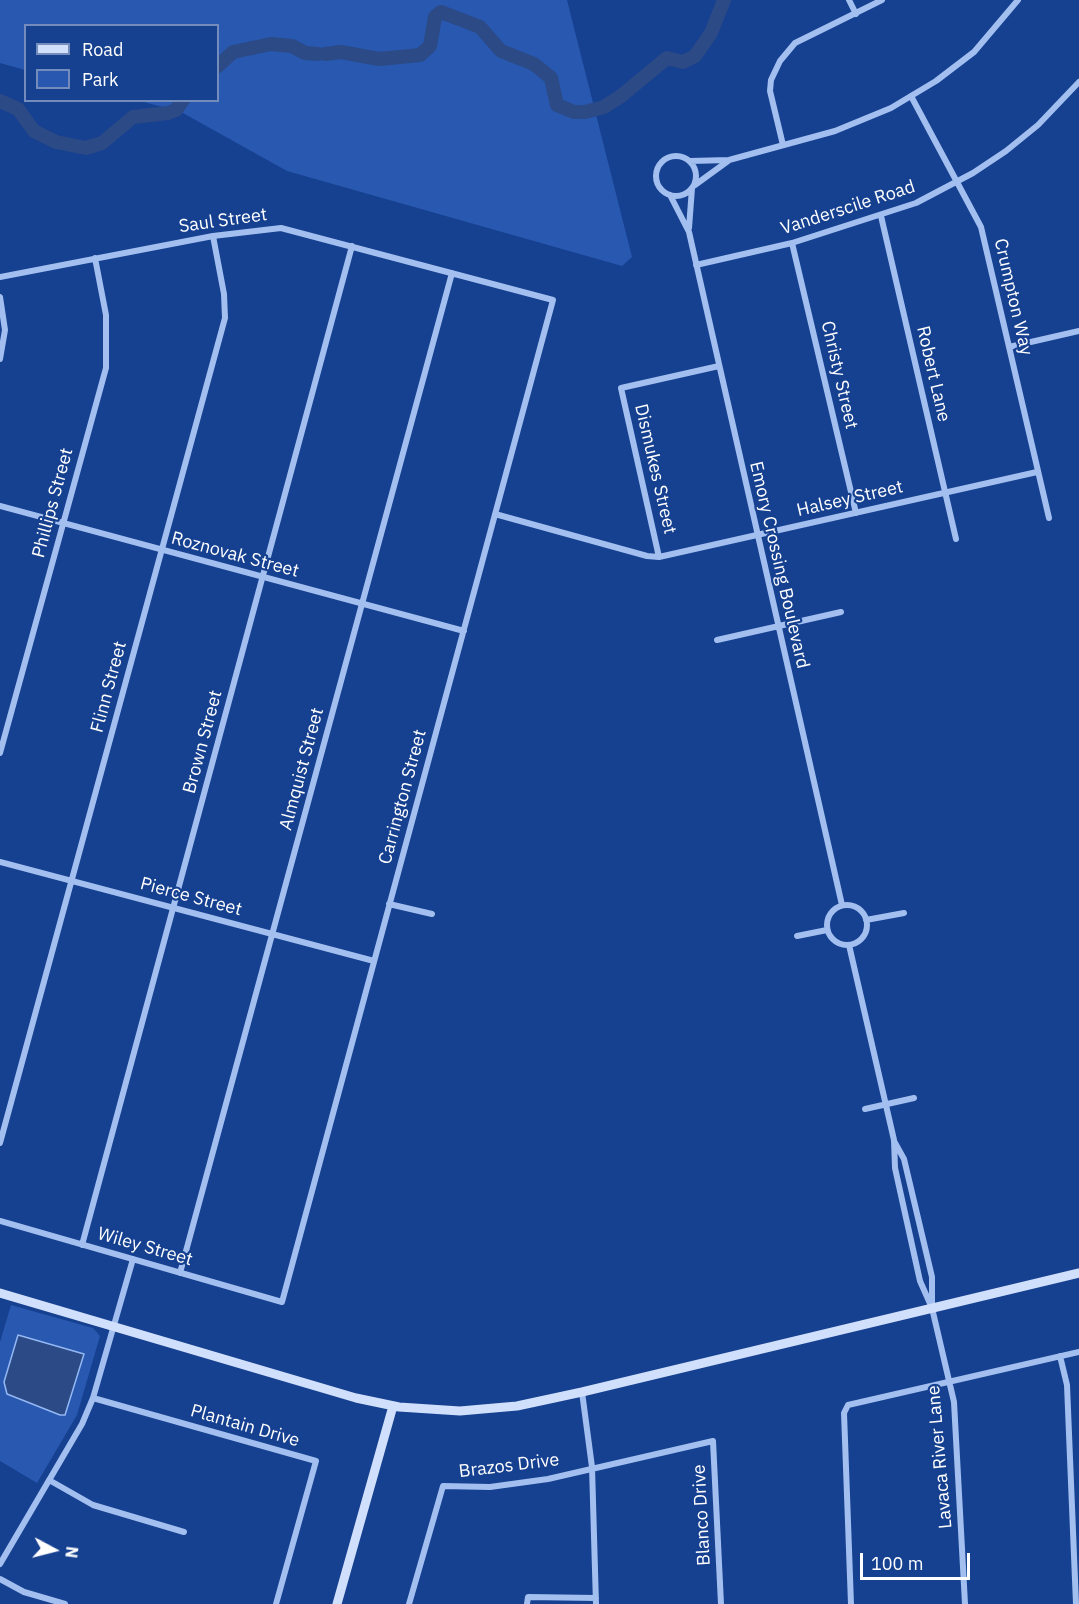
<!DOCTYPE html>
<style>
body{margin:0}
#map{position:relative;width:1079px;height:1604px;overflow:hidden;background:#164090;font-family:"IBM Plex Sans",sans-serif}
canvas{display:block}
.legend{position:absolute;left:24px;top:24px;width:195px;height:78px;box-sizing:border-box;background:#164090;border:2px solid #738cbc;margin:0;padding:8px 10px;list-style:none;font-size:18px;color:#fff}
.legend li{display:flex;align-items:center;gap:12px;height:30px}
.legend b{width:30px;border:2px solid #738cbc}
.north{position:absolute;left:24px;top:1520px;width:60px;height:60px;-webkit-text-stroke:4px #164090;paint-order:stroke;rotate:97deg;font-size:16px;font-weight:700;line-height:24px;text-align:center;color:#fff}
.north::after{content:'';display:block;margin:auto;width:21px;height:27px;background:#fff;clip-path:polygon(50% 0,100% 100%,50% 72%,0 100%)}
.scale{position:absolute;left:860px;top:1553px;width:110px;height:27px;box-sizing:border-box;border:3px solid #fff;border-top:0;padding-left:8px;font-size:18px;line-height:21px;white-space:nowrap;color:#fff;-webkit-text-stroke:4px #164090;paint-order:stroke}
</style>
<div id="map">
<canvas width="1079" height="1604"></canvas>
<ul class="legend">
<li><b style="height:8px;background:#d0dffb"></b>Road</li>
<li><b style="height:16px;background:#2858af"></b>Park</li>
</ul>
<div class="north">N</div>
<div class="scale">100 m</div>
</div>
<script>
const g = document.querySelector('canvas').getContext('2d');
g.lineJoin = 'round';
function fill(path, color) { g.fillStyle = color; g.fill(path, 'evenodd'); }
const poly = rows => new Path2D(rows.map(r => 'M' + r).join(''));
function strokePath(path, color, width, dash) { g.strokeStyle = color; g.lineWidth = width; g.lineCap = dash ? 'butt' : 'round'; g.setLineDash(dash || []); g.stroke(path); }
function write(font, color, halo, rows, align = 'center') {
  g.font = font + ' "IBM Plex Sans",sans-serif'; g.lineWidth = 4.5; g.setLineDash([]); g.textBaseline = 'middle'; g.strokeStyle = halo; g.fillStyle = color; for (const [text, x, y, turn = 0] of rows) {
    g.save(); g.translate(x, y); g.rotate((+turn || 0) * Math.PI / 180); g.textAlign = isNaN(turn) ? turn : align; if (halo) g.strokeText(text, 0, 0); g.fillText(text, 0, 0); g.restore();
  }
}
fill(poly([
 [0,0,567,0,632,257,622,266,287,171,181,112,140,101,218,100,218,26,26,26,25,70,0,63],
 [11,1305,93,1328,100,1336,77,1415,37,1483,0,1461,0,1342]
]), '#2858af');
const water = poly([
 [18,1335,84,1354,65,1415,60,1415,7,1394,4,1382,18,1335]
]);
fill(water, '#2b4a86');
strokePath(water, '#94b8f3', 1.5);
strokePath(poly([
 [325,54,341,52,379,59,420,55,430,46,435,17,441,12,480,27,501,51,534,64,551,78,557,105,574,112,585,112,604,107,621,96,667,58,683,62,695,56,711,33,724,0],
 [218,66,233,52,271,44,292,46,305,53,318,54],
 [0,101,18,109,34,131,56,142,86,148,102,143,133,117,168,113,176,110,183,100]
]), '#2b4a86', 14);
strokePath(poly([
 [849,0,856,14],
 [911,96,981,227,1049,518],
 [783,145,770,91,771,80,780,61,795,43,882,0],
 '656 176a20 20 0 1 1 40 0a20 20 0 1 1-40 0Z',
 [690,161,729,160,835,131,891,108,936,81,974,52,1018,0],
 [695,185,728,161],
 [670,195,689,232,842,905],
 [881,216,956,539],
 [689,228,692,188],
 [792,243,856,513],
 [696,265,792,243,916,203,973,173,1006,151,1038,125,1079,82],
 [0,277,213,236,281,228,553,300,282,1302,0,1221],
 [0,297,5,330,0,359],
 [1009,347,1079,331],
 [0,506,464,631],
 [495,514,647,556,659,557,1037,472],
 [659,557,621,388,719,366],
 [717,640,841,612],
 [0,753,106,368,106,315,95,258],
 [0,862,374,961],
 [389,904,432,914],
 '827 925a20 20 0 1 1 40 0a20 20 0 1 1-40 0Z',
 [866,920,904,913],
 [797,936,827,930],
 [849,945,894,1140,895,1168,920,1281,932,1308,954,1402,965,1604],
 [865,1109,914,1098],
 [894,1141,904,1159,932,1277,932,1308],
 [0,1143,225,318,224,294,213,236],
 [82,1245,352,246],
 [180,1273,452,273],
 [1060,1356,1067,1385,1076,1604],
 [582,1392,592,1467,596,1604],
 [93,1398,316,1461,276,1604],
 [49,1480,93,1505,184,1532],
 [0,1564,82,1424,93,1398,133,1259],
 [0,1579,24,1592,65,1604],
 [409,1604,443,1486,490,1487,548,1479,713,1441,721,1604],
 [527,1604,528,1597,596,1598],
 [851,1604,844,1413,848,1405,1079,1352]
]), '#a2bff0', 6);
strokePath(poly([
 [0,1293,356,1398,399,1407,460,1411,517,1406,582,1392,1079,1273],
 [337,1604,393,1406]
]), '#d0dffb', 9);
write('18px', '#fff', '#164090', [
 ["Vanderscile Road",848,208,-18],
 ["Saul Street",223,221,-8],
 ["Crumpton Way",1013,297,77],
 ["Robert Lane",933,374,77],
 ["Christy Street",839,375,77],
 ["Dismukes Street",655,469,77],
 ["Halsey Street",850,499,-13],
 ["Phillips Street",53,503,-75],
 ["Roznovak Street",235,555,15],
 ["Emory Crossing Boulevard",779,565,77],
 ["Flinn Street",109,687,-75],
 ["Brown Street",203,742,-75],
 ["Almquist Street",302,769,-75],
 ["Carrington Street",403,797,-75],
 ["Pierce Street",191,897,15],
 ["Wiley Street",145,1247,16],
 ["Plantain Drive",245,1426,16],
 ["Lavaca River Lane",940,1457,-95],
 ["Brazos Drive",509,1466,-7],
 ["Blanco Drive",702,1515,-93]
]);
</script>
